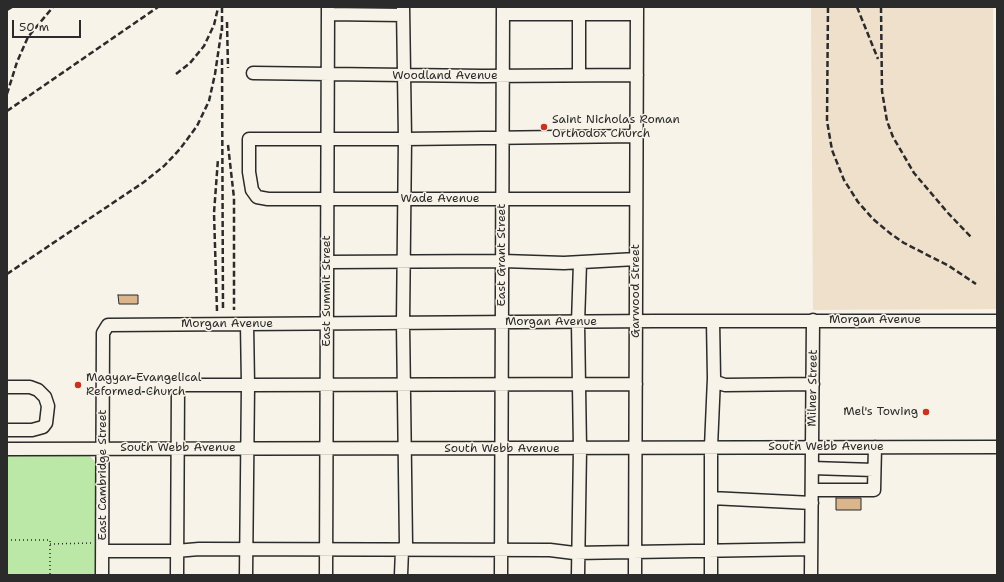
<!DOCTYPE html>
<style>
body{margin:0}
#map{position:relative;width:1004px;height:582px;overflow:hidden;background:#f7f3e8;font-family:"Shantell Sans",sans-serif}
canvas{display:block}
.frame{position:absolute;inset:0;border:8px solid #2b2b2b;pointer-events:none}
.scale{position:absolute;left:12px;top:20px;width:69px;height:18px;box-sizing:border-box;border:2px solid #2b2b2b;border-top:0;padding-left:5px;font-size:12px;line-height:14px;white-space:nowrap;color:#2b2b2b;-webkit-text-stroke:3px #f7f3e8;paint-order:stroke}
</style>
<div id="map">
<canvas width="1004" height="582"></canvas>
<div class="frame"></div>
<div class="scale">50 m</div>
</div>
<script>
const g = document.querySelector('canvas').getContext('2d');
g.lineJoin = 'round';
function fill(path, color) { g.fillStyle = color; g.fill(path, 'evenodd'); }
const poly = rows => new Path2D(rows.map(r => 'M' + r).join(''));
function strokePath(path, color, width, dash) { g.strokeStyle = color; g.lineWidth = width; g.lineCap = dash ? 'butt' : 'round'; g.setLineDash(dash || []); g.stroke(path); }
function write(font, color, halo, rows, align = 'center') {
  g.font = font + ' "Shantell Sans",sans-serif'; g.lineWidth = 3; g.setLineDash([]); g.textBaseline = 'middle'; g.strokeStyle = halo; g.fillStyle = color; for (const [text, x, y, turn = 0] of rows) {
    g.save(); g.translate(x, y); g.rotate((+turn || 0) * Math.PI / 180); g.textAlign = isNaN(turn) ? turn : align; if (halo) g.strokeText(text, 0, 0); g.fillText(text, 0, 0); g.restore();
  }
}
fill(poly([
 [811,7,993,7,996,309,813,310]
]), '#efe0cc');
fill(poly([
 [7,456,90,456,96,463,96,575,7,575]
]), '#bbe8a6');
const building = poly([
 [118,295,138,295,138,304,119,304,118,295],
 [836,498,861,498,861,510,836,510,836,498]
]);
fill(building, '#dbb58c');
strokePath(building, '#2b2b2b', 1);
const minor = poly([
 [403,7,405,139,249,139,249,172,252,190,257,197,268,199,636,199],
 [328,14,403,15],
 [503,14,637,14],
 [253,73,482,76,637,75],
 [579,75,579,7],
 [328,262,503,261,564,263,636,259],
 [713,321,714,378,716,382,725,385,813,384],
 [247,324,248,385,636,384],
 [103,385,248,385,246,575],
 [7,387,30,387,38,390,45,397,48,406,46,423,43,427,32,430,7,430],
 [7,449,997,447],
 [812,468,874,470],
 [812,490,874,490,875,447],
 [711,498,812,503],
 [102,551,176,551,199,549,550,550,574,553,811,549],
 [102,575,103,333,108,325,655,321,997,321],
 [177,575,178,386],
 [326,575,328,7],
 [401,575,402,550,406,545,403,323,405,139,637,136],
 [501,575,503,7],
 [578,575,580,449,578,323,580,263],
 [635,575,637,7],
 [711,575,711,447,714,378],
 [811,575,813,320]
]);
strokePath(minor, '#2b2b2b', 15);
strokePath(poly([
 [7,540,50,540,50,575],
 [50,544,92,543]
]), '#2b2b2b', 1.5, [1, 3]);
strokePath(minor, '#f7f3e8', 12);
strokePath(poly([
 [222,7,222,31],
 [828,7,827,121,832,150,844,180,858,202,873,219,891,234,904,243,949,266,976,284],
 [857,7,878,59],
 [881,7,882,91,887,121,893,137,914,173,948,213,971,237],
 [7,10,12,7],
 [227,22,228,68],
 [222,59,223,311],
 [176,74,190,63,204,46,214,25,218,8],
 [7,94,17,62,28,37,53,7],
 [7,111,158,7],
 [228,145,234,198,234,310],
 [7,274,144,182,164,166,180,149,197,126,209,101,215,74,222,27],
 [217,311,214,213,218,159]
]), '#2b2b2b', 2.5, [6, 3]);
for (const [x, y, r, color] of [
 [544,127,4,"#c8321e"],
 [78,385,4,"#c8321e"],
 [926,412,4,"#c8321e"]
]) { const dot = new Path2D(); dot.arc(x, y, r, 0, 2 * Math.PI); g.fillStyle = color; g.fill(dot); strokePath(dot, '#f7f3e8', 1.5); }
write('12px', '#2b2b2b', '#f7f3e8', [
 ["Woodland Avenue",445,76],
 ["Wade Avenue",440,199],
 ["East Grant Street",502,255,-90],
 ["East Summit Street",327,291,-90],
 ["Garwood Street",636,291,-90],
 ["Morgan Avenue",875,320],
 ["Morgan Avenue",551,322],
 ["Morgan Avenue",227,324],
 ["Milner Street",813,388,-89],
 ["South Webb Avenue",826,447],
 ["South Webb Avenue",178,448],
 ["South Webb Avenue",502,449],
 ["East Cambridge Street",103,475,-90]
]);
write('12px', '#2b2b2b', '#f7f3e8', [
 ["Saint Nicholas Roman",552,120],
 ["Orthodox Church",552,134],
 ["Magyar Evangelical",86,378],
 ["Reformed Church",86,392],
 ["Mel's Towing",918,412,"right"]
], 'left');
</script>
